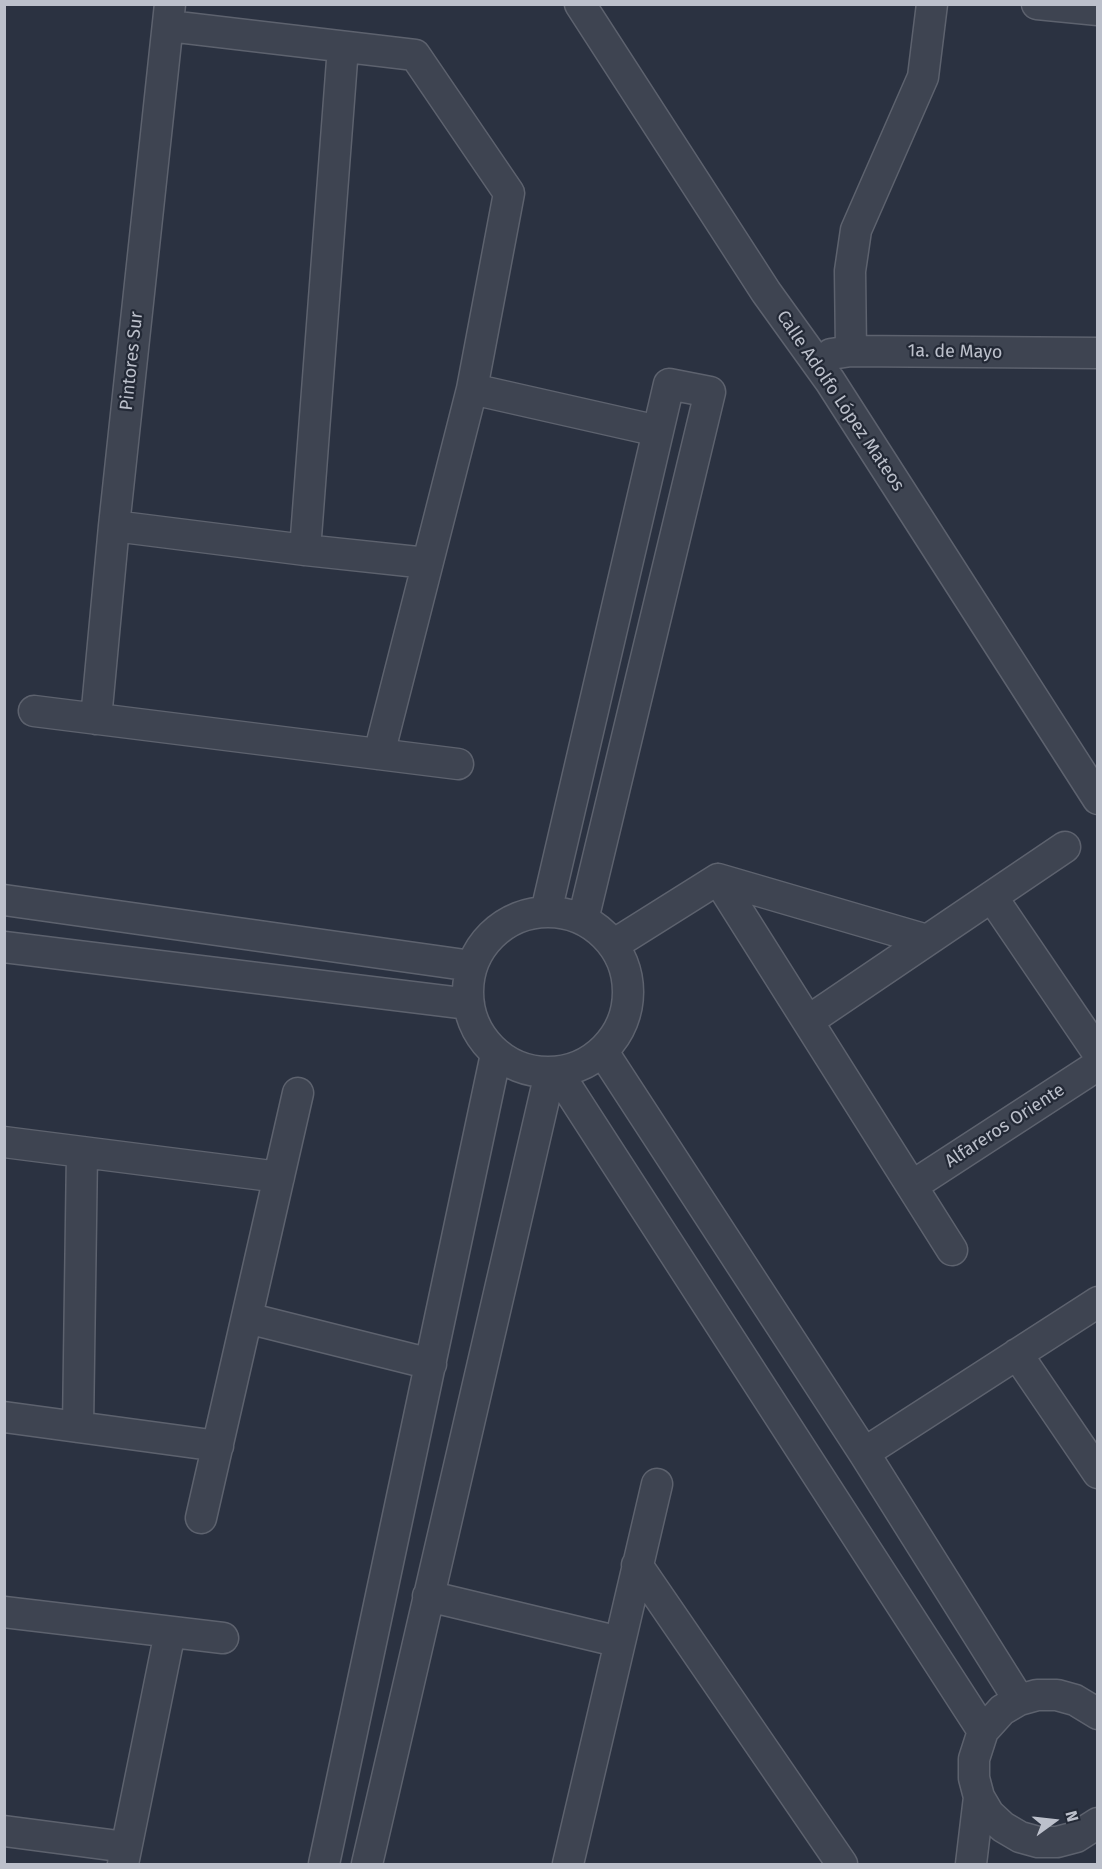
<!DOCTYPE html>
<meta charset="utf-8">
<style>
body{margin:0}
#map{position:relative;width:1102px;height:1869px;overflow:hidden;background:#2b3241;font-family:"Fira Sans",sans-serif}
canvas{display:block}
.frame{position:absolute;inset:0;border:6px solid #bcc0cb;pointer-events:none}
.north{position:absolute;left:1024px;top:1791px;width:60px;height:60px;-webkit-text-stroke:4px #232936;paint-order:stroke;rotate:75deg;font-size:16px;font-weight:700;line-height:24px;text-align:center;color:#bcc0cb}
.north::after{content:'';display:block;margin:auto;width:21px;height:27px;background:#bcc0cb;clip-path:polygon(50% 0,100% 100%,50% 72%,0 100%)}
</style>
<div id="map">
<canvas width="1102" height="1869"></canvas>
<div class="frame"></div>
<div class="north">N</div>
</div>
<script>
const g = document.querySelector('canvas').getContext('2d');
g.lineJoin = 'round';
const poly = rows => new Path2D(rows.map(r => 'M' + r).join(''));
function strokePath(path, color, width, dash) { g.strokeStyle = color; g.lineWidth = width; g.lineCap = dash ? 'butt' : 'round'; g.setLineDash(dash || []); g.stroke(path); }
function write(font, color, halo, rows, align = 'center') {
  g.font = font + ' "Fira Sans",sans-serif'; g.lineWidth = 4.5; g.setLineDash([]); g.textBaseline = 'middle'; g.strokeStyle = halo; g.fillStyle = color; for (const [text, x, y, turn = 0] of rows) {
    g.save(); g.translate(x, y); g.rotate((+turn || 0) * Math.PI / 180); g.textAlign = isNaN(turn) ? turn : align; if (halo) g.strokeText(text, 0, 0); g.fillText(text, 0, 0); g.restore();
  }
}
const minor = poly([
 [580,4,766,292,830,381,1098,799],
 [1037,4,1098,10],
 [169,26,415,55,509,193,472,389,379,754],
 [851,351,850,271,856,230,923,77,932,4],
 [831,354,851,351,1098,353],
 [472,389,658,431],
 [114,526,305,550,427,563],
 [305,550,343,47],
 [34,711,458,764],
 [96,719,114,526,170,4],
 [718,879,952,1250],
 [992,897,1098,1053],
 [4,900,472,966],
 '468 992a80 80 0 1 1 160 0a80 80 0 1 1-160 0Z',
 [546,912,669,384,710,392,583,920],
 [613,945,718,879,927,940],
 [4,947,469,1004],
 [808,1021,1065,847],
 [603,1052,864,1453,1019,1700],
 [558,1073,983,1731],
 [4,1142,279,1177],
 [912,1186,1098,1065],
 [247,1318,431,1364],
 [1017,1354,1098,1473],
 [4,1417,218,1446],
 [78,1427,82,1152],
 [864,1453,1098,1302],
 [201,1518,298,1093],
 [637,1565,842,1864],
 [428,1596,620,1642],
 [4,1612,223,1638],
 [1098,1714,1075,1700,1057,1695,1037,1695,1019,1700,1002,1710,983,1731,974,1759,974,1778,979,1797,989,1814,1003,1827,1020,1837,1038,1842,1057,1842,1076,1837,1098,1823],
 [4,1831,126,1847],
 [123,1864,170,1632],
 [324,1864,496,1054],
 [367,1864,550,1073],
 [568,1864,657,1484],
 [971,1864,979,1797]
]);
strokePath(minor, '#5d626e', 33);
strokePath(minor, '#3e4451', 30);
write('18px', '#bcc0cb', '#232936', [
 ["1a. de Mayo",955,352,1],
 ["Pintores Sur",132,361,-84],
 ["Calle Adolfo López Mateos",840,401,56],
 ["Alfareros Oriente",1005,1126,-33]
]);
</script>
